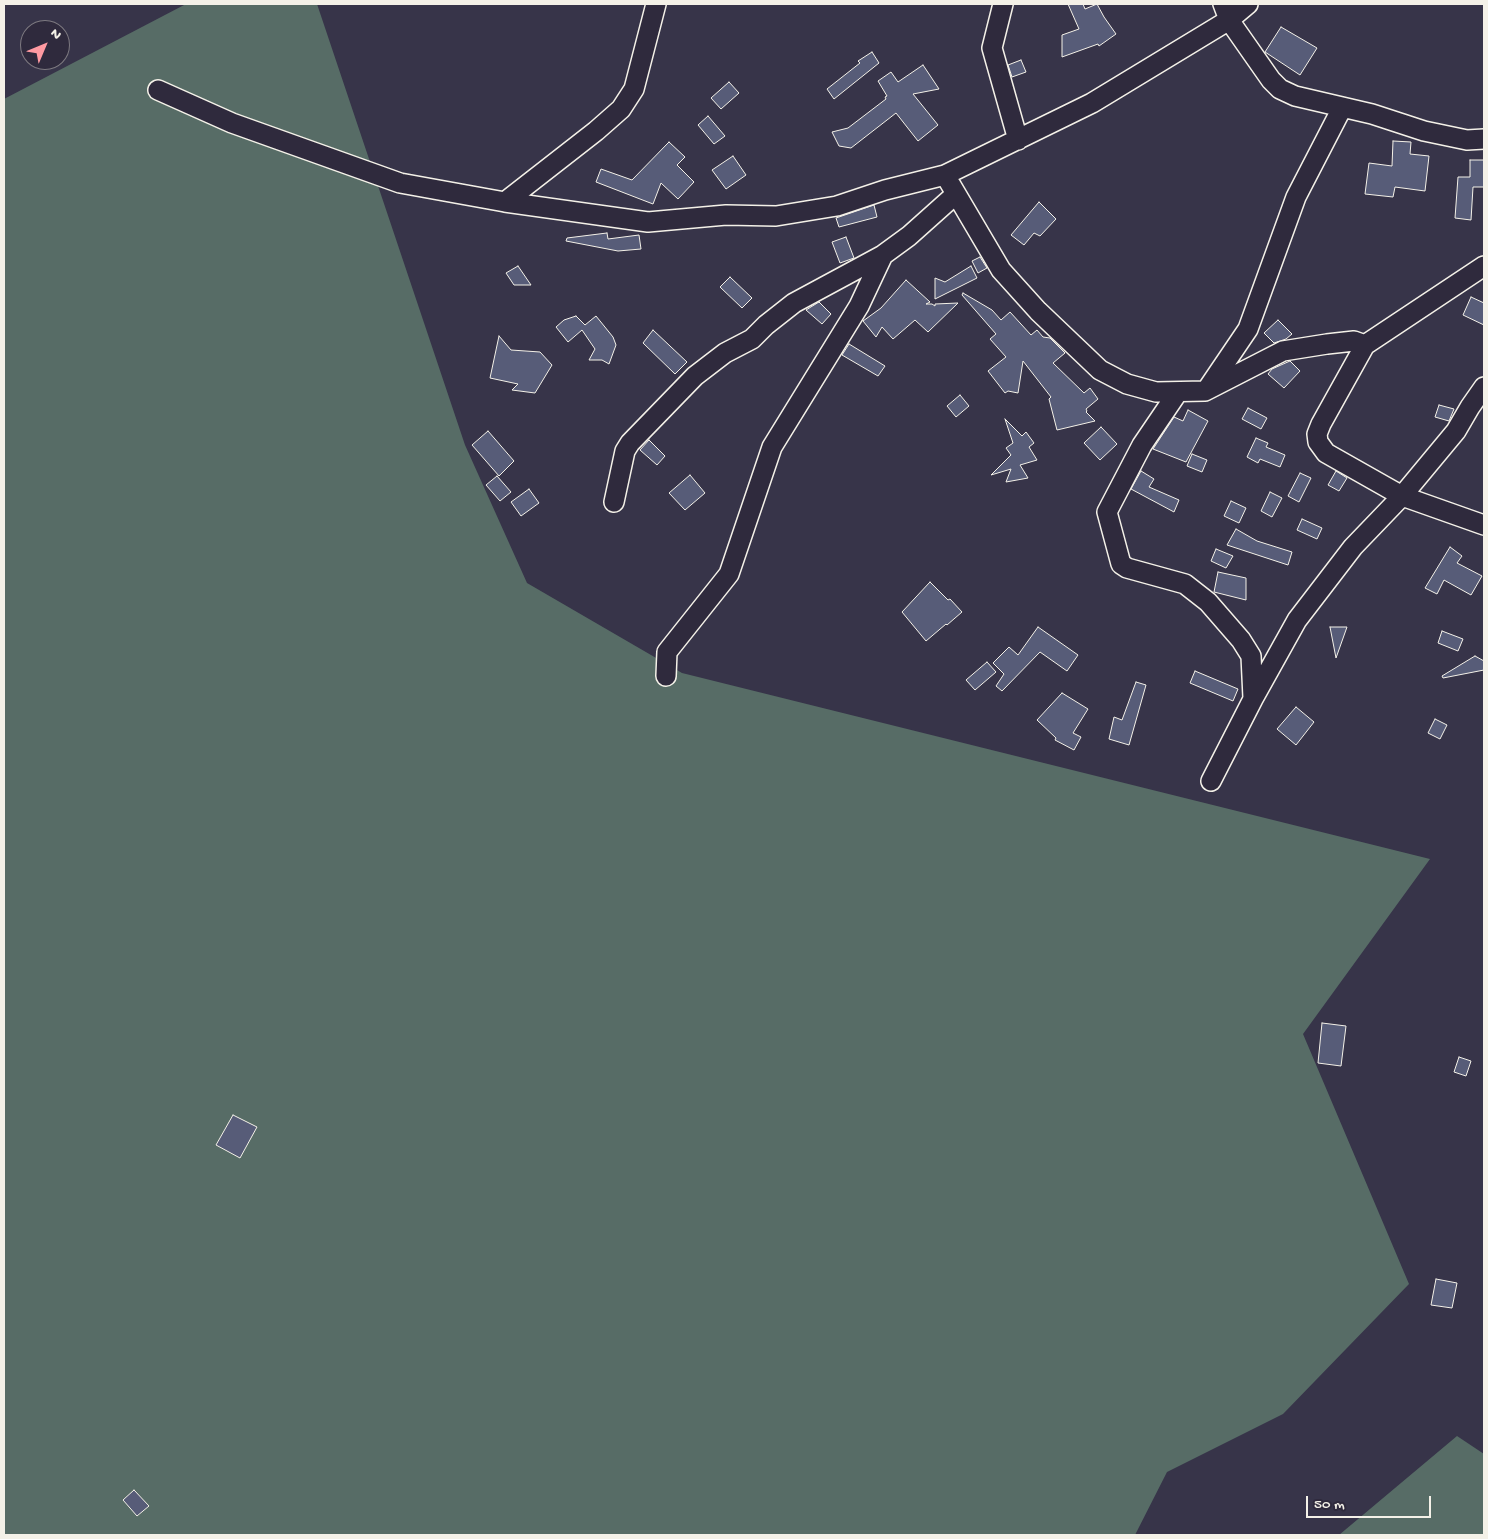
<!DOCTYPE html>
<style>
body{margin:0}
#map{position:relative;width:1488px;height:1539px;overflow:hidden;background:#373449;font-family:"Gochi Hand",sans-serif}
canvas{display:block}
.frame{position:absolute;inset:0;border:5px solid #f4f1e8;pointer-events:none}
.north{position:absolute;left:20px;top:20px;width:50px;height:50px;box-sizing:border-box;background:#2f2a3d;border:1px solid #7e7a81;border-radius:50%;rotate:45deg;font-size:14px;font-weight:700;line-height:20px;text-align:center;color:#f4f1e8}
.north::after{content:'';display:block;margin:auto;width:18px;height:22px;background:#ff9aa2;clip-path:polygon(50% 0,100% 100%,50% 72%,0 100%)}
.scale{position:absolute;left:1306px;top:1496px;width:125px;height:22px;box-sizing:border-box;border:2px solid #f4f1e8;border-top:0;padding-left:6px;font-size:15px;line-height:18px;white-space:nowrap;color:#f4f1e8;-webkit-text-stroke:4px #2f2a3d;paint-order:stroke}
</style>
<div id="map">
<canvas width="1488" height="1539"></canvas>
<div class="frame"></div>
<div class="north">N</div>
<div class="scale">50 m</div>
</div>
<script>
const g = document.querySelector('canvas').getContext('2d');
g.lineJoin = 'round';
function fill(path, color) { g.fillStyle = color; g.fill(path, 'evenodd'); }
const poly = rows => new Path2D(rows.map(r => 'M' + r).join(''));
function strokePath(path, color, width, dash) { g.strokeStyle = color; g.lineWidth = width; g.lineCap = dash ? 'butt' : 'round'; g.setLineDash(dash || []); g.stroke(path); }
fill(poly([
 [186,4,317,4,465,445,527,583,682,673,1430,859,1303,1034,1409,1284,1283,1414,1167,1472,1135,1535,4,1535,4,99],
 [1457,1436,1484,1454,1484,1535,1339,1535]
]), '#576c66');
const building = poly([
 [1068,4,1083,4,1085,9,1097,4,1104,17,1116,34,1099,46,1098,44,1062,57,1062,35,1079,29,1068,4],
 [1281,27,1317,48,1300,75,1265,52,1281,27],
 [872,52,879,63,834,99,827,89,860,63,858,61,872,52],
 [1021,60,1026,72,1012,77,1008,65,1021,60],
 [923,65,939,89,913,94,938,125,918,141,896,113,851,148,839,146,832,132,848,128,886,99,885,97,887,96,878,81,891,72,898,82,923,65],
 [729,82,739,93,721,109,711,98,729,82],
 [708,116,725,136,714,144,698,125,708,116],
 [1393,141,1411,142,1410,154,1429,156,1425,191,1395,187,1393,197,1365,194,1369,163,1392,166,1393,141],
 [669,142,685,157,677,165,694,182,678,199,661,183,653,204,596,182,601,169,632,180,669,142],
 [733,156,746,175,726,189,712,170,733,156],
 [1470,160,1484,160,1484,187,1473,187,1471,220,1455,218,1458,177,1470,177,1470,160],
 [1039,202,1056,219,1040,236,1034,233,1024,245,1011,235,1039,202],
 [874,205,877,217,839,227,836,218,874,205],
 [607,233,608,239,639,235,641,249,618,251,566,241,567,238,607,233],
 [846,237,854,258,840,263,832,242,846,237],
 [980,257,987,268,978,273,972,261,980,257],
 [518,266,531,285,514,285,506,273,518,266],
 [971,266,977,278,935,299,935,278,945,282,971,266],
 [730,277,752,298,742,308,720,287,730,277],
 [906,280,930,302,926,304,932,304,935,306,935,304,958,303,928,332,915,320,893,339,882,327,876,337,863,321,881,308,906,280],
 [963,293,992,310,1001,320,1010,312,1031,335,1037,330,1043,337,1050,338,1065,353,1053,363,1084,393,1090,388,1098,399,1086,409,1087,411,1086,412,1095,421,1057,430,1049,399,1051,397,1023,361,1018,393,1008,391,1005,393,988,371,1006,357,990,339,996,334,962,295,963,293],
 [1471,297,1484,303,1484,325,1463,315,1471,297],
 [819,302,831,314,822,324,806,310,819,302],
 [576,316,585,325,596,316,613,337,616,345,609,364,602,360,589,360,595,349,582,330,568,342,556,327,564,320,576,316],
 [1278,320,1292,334,1286,339,1274,343,1264,333,1278,320],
 [653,330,687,362,675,374,643,343,653,330],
 [499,336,511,350,540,352,552,365,535,393,512,390,518,384,490,378,499,336],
 [849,344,885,366,878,376,842,355,849,344],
 [1290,361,1300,371,1284,388,1268,374,1272,369,1290,361],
 [960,395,969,406,956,417,947,406,960,395],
 [1439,405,1454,409,1449,421,1435,417,1439,405],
 [1248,408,1267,418,1261,429,1242,419,1248,408],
 [1188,410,1208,421,1186,462,1153,449,1174,417,1183,421,1188,410],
 [1005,419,1022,436,1026,432,1034,443,1029,447,1037,460,1020,465,1028,478,1006,482,1011,469,991,475,1011,455,1006,448,1013,443,1005,419],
 [1101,427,1117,444,1100,460,1084,443,1101,427],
 [488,431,514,461,499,476,472,445,488,431],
 [1256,438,1268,443,1266,447,1285,455,1280,467,1260,459,1258,463,1247,457,1256,438],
 [649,440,665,456,657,465,640,450,649,440],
 [1192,454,1207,460,1202,472,1187,466,1192,454],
 [1141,471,1154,479,1149,487,1179,500,1174,512,1131,489,1141,471],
 [1336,471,1347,478,1339,491,1328,485,1336,471],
 [1300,473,1311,478,1299,502,1288,496,1300,473],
 [690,475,705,493,685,510,669,493,690,475],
 [497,476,511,492,500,501,486,485,497,476],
 [529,489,539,503,521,516,511,502,529,489],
 [1270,492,1282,498,1272,517,1261,511,1270,492],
 [1231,501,1246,508,1239,523,1224,516,1231,501],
 [1302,519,1322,528,1317,539,1297,530,1302,519],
 [1236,529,1257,541,1292,552,1288,565,1227,545,1236,529],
 [1450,547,1462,556,1457,563,1482,576,1471,595,1444,580,1437,594,1425,588,1450,547],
 [1216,549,1233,556,1226,568,1211,561,1216,549],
 [1218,572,1246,578,1246,600,1214,592,1218,572],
 [930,582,948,600,950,599,962,612,947,625,946,624,926,641,902,612,930,582],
 [1038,627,1078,655,1067,671,1040,652,1002,691,996,686,1004,674,993,663,1009,647,1018,655,1038,627],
 [1330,627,1347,627,1336,658,1330,627],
 [1442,631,1463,639,1458,651,1438,643,1442,631],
 [1475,656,1484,661,1484,670,1443,678,1442,676,1475,656],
 [987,662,996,672,975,690,966,680,987,662],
 [1195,671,1238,689,1233,701,1190,683,1195,671],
 [1136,682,1146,685,1129,745,1109,739,1114,717,1122,720,1136,682],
 [1062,693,1088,709,1073,733,1081,737,1074,750,1055,740,1056,738,1037,720,1062,693],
 [1296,707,1314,722,1296,745,1277,729,1296,707],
 [1435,719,1447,725,1440,739,1428,733,1435,719],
 [1322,1023,1346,1026,1341,1066,1318,1063,1322,1023],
 [1459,1057,1471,1061,1466,1076,1454,1072,1459,1057],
 [233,1115,257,1127,240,1158,216,1145,233,1115],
 [1436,1279,1457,1283,1452,1308,1431,1305,1436,1279],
 [134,1490,149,1506,137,1516,123,1500,134,1490]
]);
fill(building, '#575c78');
strokePath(building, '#f4f1e8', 1);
const minor = poly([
 [1003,4,992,48,1018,140],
 [1223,4,1229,20,1271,80,1280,89,1295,96,1372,114,1424,131,1467,140,1484,139],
 [158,90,232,123,400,183,505,202,648,222,726,215,776,216,837,206,885,190,945,175,1092,103,1229,20,1248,4],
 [945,175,1001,270,1038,311,1100,370,1127,384,1156,392,1205,391,1283,351,1327,344,1354,341,1365,345,1484,266],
 [505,202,596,131,621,109,634,89,656,4],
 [1365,345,1321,424,1317,434,1318,442,1326,453,1402,496,1484,525],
 [1208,388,1248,329,1296,197,1342,108],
 [1178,392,1142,445,1107,512,1121,564,1127,568,1185,584,1208,602,1241,640,1251,656,1253,698],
 [614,502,625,451,630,443,695,376,725,353,752,339,766,325,794,303,883,255],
 [666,676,667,652,729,574,772,447,859,306,883,255,909,236,956,194],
 [1211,781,1253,699,1297,620,1353,547,1402,496,1456,431,1470,407,1484,387]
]);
strokePath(minor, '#f4f1e8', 22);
strokePath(minor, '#2f2a3d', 19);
</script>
